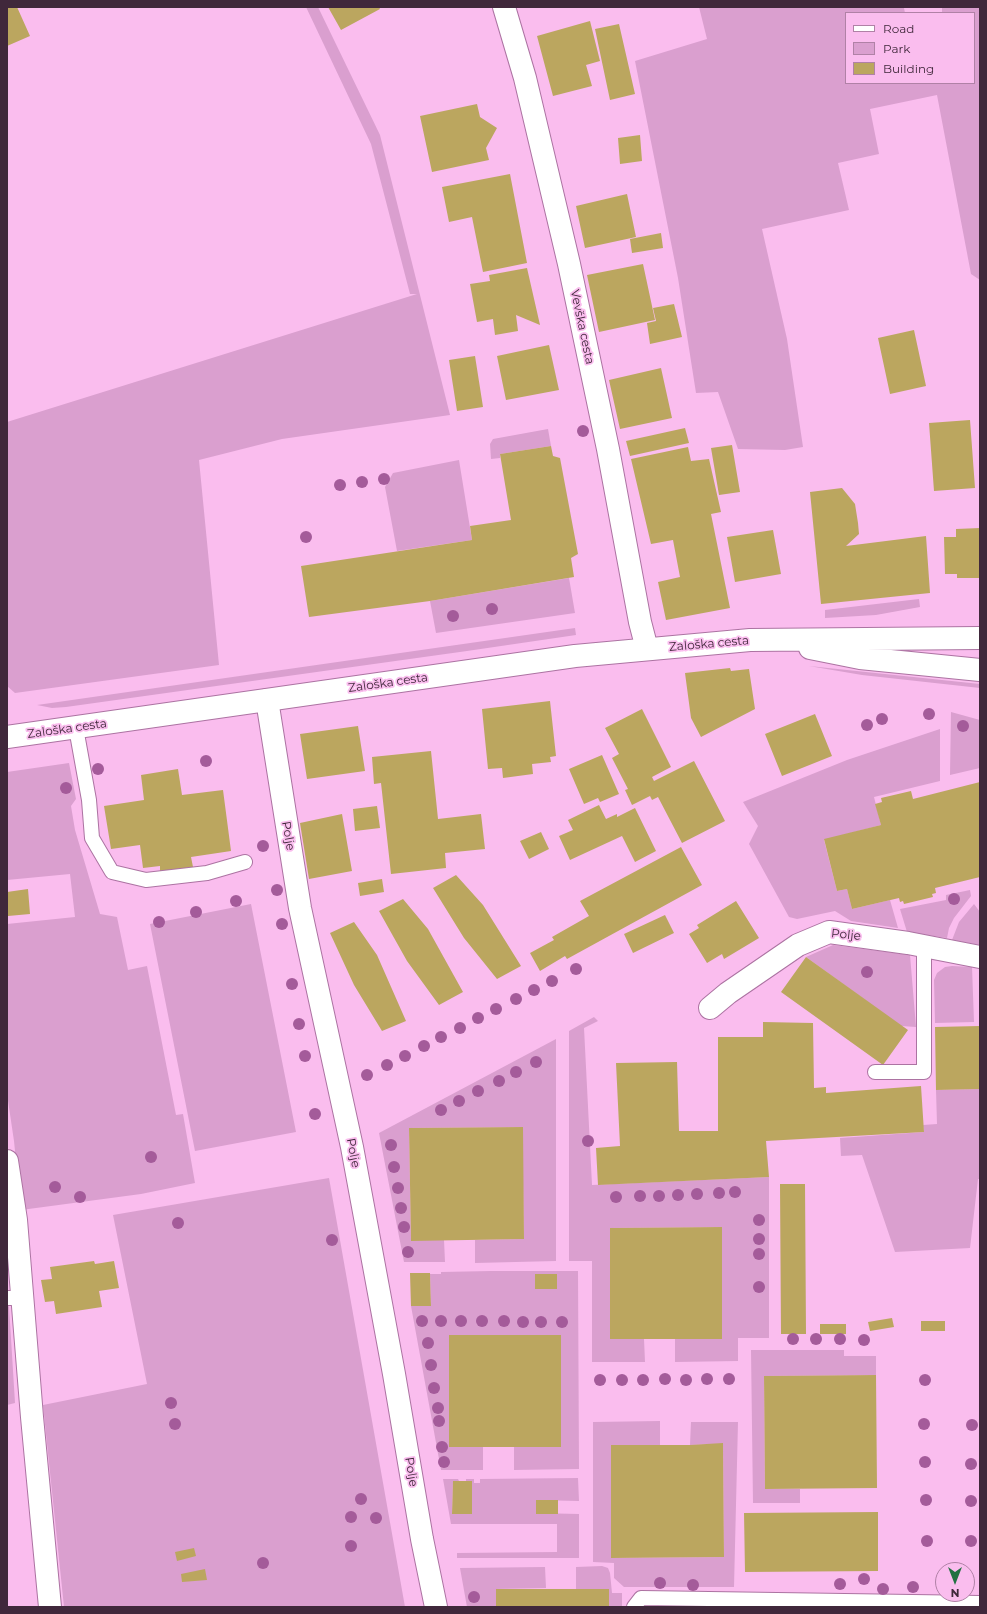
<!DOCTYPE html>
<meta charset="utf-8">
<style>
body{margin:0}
#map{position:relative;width:987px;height:1614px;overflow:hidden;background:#fabdee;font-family:Montserrat,sans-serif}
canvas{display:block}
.frame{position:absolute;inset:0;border:8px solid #40283b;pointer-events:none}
.legend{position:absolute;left:845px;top:12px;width:130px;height:72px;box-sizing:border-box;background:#fabdee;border:1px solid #b081a6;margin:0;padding:5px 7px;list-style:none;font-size:12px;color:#40283b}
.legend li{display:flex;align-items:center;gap:8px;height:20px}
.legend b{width:20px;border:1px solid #b081a6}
.north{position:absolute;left:935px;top:1562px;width:40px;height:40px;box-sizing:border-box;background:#fabdee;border:1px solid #b081a6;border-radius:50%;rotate:180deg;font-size:11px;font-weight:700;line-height:16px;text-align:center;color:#40283b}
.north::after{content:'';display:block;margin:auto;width:14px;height:18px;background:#217141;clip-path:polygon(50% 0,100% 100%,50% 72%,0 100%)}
</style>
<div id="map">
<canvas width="987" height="1614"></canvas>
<div class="frame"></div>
<ul class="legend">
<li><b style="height:5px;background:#fff"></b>Road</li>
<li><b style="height:11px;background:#da9fcf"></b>Park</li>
<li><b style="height:11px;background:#bba65f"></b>Building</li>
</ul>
<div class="north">N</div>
</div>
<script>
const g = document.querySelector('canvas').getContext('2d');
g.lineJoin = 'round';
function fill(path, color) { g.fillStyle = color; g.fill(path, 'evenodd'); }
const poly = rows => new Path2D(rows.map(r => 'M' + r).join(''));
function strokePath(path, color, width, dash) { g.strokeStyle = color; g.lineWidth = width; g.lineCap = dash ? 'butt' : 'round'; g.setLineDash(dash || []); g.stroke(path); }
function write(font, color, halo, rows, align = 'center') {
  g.font = font + ' Montserrat,sans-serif'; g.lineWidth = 3.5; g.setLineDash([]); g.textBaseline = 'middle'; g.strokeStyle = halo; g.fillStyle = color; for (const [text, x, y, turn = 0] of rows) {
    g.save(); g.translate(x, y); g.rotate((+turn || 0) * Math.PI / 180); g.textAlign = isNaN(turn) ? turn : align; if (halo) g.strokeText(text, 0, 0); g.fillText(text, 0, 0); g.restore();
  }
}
fill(poly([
 [306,7,318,7,380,135,450,415,282,439,199,460,219,665,15,693,7,686,7,422,417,294,410,294,371,144],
 [699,7,904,8,905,13,846,13,846,83,974,83,974,13,942,13,942,7,980,7,980,280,971,274,937,95,870,109,879,154,838,163,849,210,762,229,787,339,803,447,785,450,738,449,718,392,696,393,678,278,635,61,707,39],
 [548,429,551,446,500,454,500,458,491,459,490,444,493,439],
 [459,460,472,540,397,551,385,487,393,473],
 [569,578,575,613,436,633,430,601],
 [919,599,920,607,876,615,825,618,825,610],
 [575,628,576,635,467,651,66,707,52,708,37,705],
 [809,666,980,684,980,688,862,675],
 [951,712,980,720,980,768,950,775],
 [940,729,940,781,874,797,881,825,824,840,837,891,847,889,852,909,890,900,898,928,851,921,835,911,797,919,789,917,749,844,758,826,743,802,847,760],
 [69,763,76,799,71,806,75,830,100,914,117,917,128,970,147,966,176,1115,183,1114,195,1183,141,1194,21,1210,14,1141,7,1094,7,924,75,917,70,874,7,880,7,772],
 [970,890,971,896,954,918,949,928,947,938,907,932,900,909,946,900,946,895],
 [251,904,296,1132,195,1151,150,924],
 [974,904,980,912,980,945,952,940,959,922],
 [833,945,910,955,916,1027,901,1026,806,957],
 [952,966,972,967,974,1022,935,1023,934,980,937,973,945,967],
 [594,1017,598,1021,584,1028,592,1185,769,1177,769,1338,738,1338,738,1361,675,1362,675,1339,722,1339,722,1227,610,1228,610,1339,644,1339,645,1362,592,1362,592,1261,569,1261,569,1031],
 [556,1039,556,1261,475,1263,475,1240,524,1239,522,1127,409,1128,411,1240,444,1240,445,1262,404,1262,379,1133],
 [980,1089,980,1179,978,1179,970,1248,895,1252,862,1155,841,1156,840,1138,924,1132,923,1125,937,1124,936,1090],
 [329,1178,405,1607,64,1607,43,1405,147,1384,113,1215],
 [491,1271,578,1271,579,1469,514,1470,514,1447,561,1446,561,1335,449,1335,449,1446,483,1447,483,1470,441,1470,411,1306,431,1305,430,1274,441,1274,441,1272],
 [9,1306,15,1403,7,1405,7,1307],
 [751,1350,844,1350,844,1356,876,1356,876,1375,764,1376,765,1489,800,1489,800,1503,753,1503],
 [660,1421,660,1445,611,1445,611,1558,724,1557,723,1444,690,1445,691,1422,738,1422,734,1587,624,1587,614,1578,614,1563,593,1562,593,1422],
 [578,1478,579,1501,536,1500,536,1513,579,1514,579,1558,457,1558,457,1553,557,1552,557,1524,451,1524,443,1479,458,1479,459,1481,453,1482,452,1514,471,1514,472,1482,466,1481,466,1479,474,1479,474,1483,480,1483,480,1479],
 [602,1566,608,1568,610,1573,612,1593,622,1593,622,1607,609,1607,608,1589,576,1589,576,1567],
 [545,1567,546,1588,496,1589,496,1607,467,1607,460,1568]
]), '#da9fcf');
fill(poly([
 [7,7,17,7,30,36,7,46],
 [328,7,379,7,380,9,341,30],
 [590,21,600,61,586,65,592,86,553,96,537,36],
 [619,24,635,94,610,100,595,29],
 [477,104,480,117,497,128,486,148,489,160,432,172,420,116],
 [640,135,642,161,620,164,618,138],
 [510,174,527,263,483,272,472,217,449,222,442,187],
 [627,194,636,237,585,248,576,206],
 [661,233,663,248,632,253,630,239],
 [643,264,655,320,599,332,587,275],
 [527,268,540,325,516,315,518,331,495,335,493,319,477,322,470,284,490,281,489,275],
 [674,304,682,337,650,344,647,323,656,321,653,308],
 [914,330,926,386,890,394,878,338],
 [549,345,559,390,506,400,497,356],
 [475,356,483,407,457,411,449,360],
 [661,368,672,418,620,429,609,380],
 [970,420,975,488,934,491,929,423],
 [685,428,689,443,630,456,626,441],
 [732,445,740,492,719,495,711,448],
 [551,446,553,456,560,458,578,554,571,558,574,577,430,601,309,617,301,566,472,540,470,526,511,520,500,454],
 [688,447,691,461,709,459,721,512,711,514,730,608,666,620,658,582,680,577,673,540,651,544,631,459],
 [842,488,855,504,858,523,859,534,846,546,926,536,930,593,821,604,810,492],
 [980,528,980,578,957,578,957,574,945,574,944,537,956,537,956,529],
 [773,530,781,574,735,582,727,537],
 [730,668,731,671,749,669,755,709,701,737,691,718,685,673],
 [550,701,556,756,550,757,551,762,532,764,533,774,503,778,502,768,488,769,482,709],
 [642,709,671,767,652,777,654,781,694,761,725,821,682,843,658,797,652,800,650,796,632,805,625,790,628,789,612,758,619,754,605,728],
 [815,714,832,756,782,776,765,734],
 [358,726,365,771,307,779,300,734],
 [431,751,438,819,481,814,485,849,445,853,446,868,391,874,381,783,374,784,372,757],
 [602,755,619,794,600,802,598,798,584,804,569,769],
 [178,769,182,795,223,790,231,851,191,857,193,867,160,871,160,866,143,868,140,845,111,849,104,806,144,800,141,775],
 [980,782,980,877,935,888,936,893,932,894,933,897,904,904,903,901,900,902,899,898,852,909,847,889,837,891,824,839,881,825,875,804,882,802,881,798,911,791,913,799],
 [599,805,606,819,617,814,617,817,635,808,656,851,635,862,622,836,570,860,559,836,573,830,568,820],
 [377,806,380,828,355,831,353,809],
 [342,814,352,871,309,879,300,823],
 [541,832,549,849,529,859,520,841],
 [681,847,702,885,567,959,565,956,540,971,530,953,554,940,552,937,589,916,580,901],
 [456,875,483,905,521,966,497,979,464,938,433,888],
 [382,879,384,892,360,896,358,883],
 [28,889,30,914,8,916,7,892],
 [403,899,428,929,463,992,439,1005,407,961,379,911],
 [736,901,759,938,724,959,722,954,707,963,689,934,699,928,697,925],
 [665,915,674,933,633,953,624,934],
 [354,922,377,955,406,1021,382,1031,354,985,330,933],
 [806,957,908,1030,883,1065,781,992],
 [763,1022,813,1023,814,1088,826,1087,826,1093,921,1086,924,1132,766,1141,769,1177,598,1185,596,1148,620,1146,616,1063,677,1062,679,1131,718,1131,718,1037,763,1037],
 [980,1026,980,1089,936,1090,935,1027],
 [523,1127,524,1239,411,1241,409,1128],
 [780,1184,805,1184,806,1334,781,1334],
 [722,1227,722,1339,610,1339,610,1228],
 [94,1261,95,1264,114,1261,119,1288,99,1291,102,1307,56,1314,54,1301,45,1302,41,1280,52,1279,50,1267],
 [410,1273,430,1273,431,1306,411,1306],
 [535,1274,557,1274,557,1289,535,1289],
 [892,1318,894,1327,870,1331,868,1322],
 [921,1321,945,1321,945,1331,921,1331],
 [820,1324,846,1324,846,1334,820,1334],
 [449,1335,561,1335,561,1447,449,1447],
 [876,1375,877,1488,765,1489,764,1376],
 [723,1443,724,1557,611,1558,611,1445,690,1445],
 [453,1481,472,1481,472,1514,452,1514],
 [536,1500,558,1500,558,1514,536,1514],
 [878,1512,878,1571,745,1572,744,1513],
 [194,1548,196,1556,177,1561,175,1552],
 [205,1569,207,1580,182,1582,181,1574],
 [496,1589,609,1589,609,1607,496,1607]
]), '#bba65f');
const service = poly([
 [76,728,89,800,92,838,112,872,146,880,207,873,245,862],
 [875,1072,924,1072,924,947],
 [7,1298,21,1298],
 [634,1607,641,1598,980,1603]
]);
const minor = poly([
 [504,7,525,78,569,264,608,449,640,622,647,649],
 [267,700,300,908,352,1147,394,1374,422,1539,436,1607],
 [710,1008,728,993,798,945,829,932,908,943,980,957],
 [7,1161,16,1220,32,1417,50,1607]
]);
const secondary = poly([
 [810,648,860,658,980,670],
 [7,737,575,656,750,640,980,638]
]);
strokePath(service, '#ac73a2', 16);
strokePath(minor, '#ac73a2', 24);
strokePath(secondary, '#ac73a2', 24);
strokePath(service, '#fff', 14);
strokePath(minor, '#fff', 22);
strokePath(secondary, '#fff', 22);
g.fillStyle = '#a45b9a';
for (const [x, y] of [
 [583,431],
 [384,479],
 [362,482],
 [340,485],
 [306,537],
 [492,609],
 [453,616],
 [929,714],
 [882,719],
 [867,725],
 [963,726],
 [206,761],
 [98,769],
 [66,788],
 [263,846],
 [277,890],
 [954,899],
 [236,901],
 [196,912],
 [159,922],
 [282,924],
 [576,969],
 [867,972],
 [552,981],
 [292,984],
 [534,990],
 [516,999],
 [496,1009],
 [478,1018],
 [299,1024],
 [460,1028],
 [441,1037],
 [424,1046],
 [305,1056],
 [405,1056],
 [536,1062],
 [387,1065],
 [516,1072],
 [367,1075],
 [499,1081],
 [478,1091],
 [459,1101],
 [441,1110],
 [315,1114],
 [588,1141],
 [391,1145],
 [151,1157],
 [394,1167],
 [55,1187],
 [398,1188],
 [735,1192],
 [719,1193],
 [697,1194],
 [678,1195],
 [640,1196],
 [659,1196],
 [80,1197],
 [616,1197],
 [401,1208],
 [759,1220],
 [178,1223],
 [404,1227],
 [759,1239],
 [332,1240],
 [408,1252],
 [759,1254],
 [759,1287],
 [422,1321],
 [441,1321],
 [461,1321],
 [482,1321],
 [504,1321],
 [523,1322],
 [541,1322],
 [562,1322],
 [793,1339],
 [816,1339],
 [840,1339],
 [864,1340],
 [428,1343],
 [431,1365],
 [665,1379],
 [707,1379],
 [729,1379],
 [600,1380],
 [622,1380],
 [643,1380],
 [686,1380],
 [925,1380],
 [434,1388],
 [171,1403],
 [438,1408],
 [439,1421],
 [175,1424],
 [924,1424],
 [972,1425],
 [442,1447],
 [444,1462],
 [925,1462],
 [971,1464],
 [361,1499],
 [926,1500],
 [971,1501],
 [351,1517],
 [376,1518],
 [927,1541],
 [971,1541],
 [351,1546],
 [263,1563],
 [864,1579],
 [660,1583],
 [840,1584],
 [693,1585],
 [913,1587],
 [883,1589],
 [474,1597]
]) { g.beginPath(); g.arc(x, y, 6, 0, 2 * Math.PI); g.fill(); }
write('12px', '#40283b', '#fabdee', [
 ["Vevška cesta",582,327,78],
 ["Zaloška cesta",709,644,-5],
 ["Zaloška cesta",388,683,-8],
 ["Zaloška cesta",67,729,-8],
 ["Polje",288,836,80],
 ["Polje",846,935,6],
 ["Polje",353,1153,79],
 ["Polje",411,1472,81]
]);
</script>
